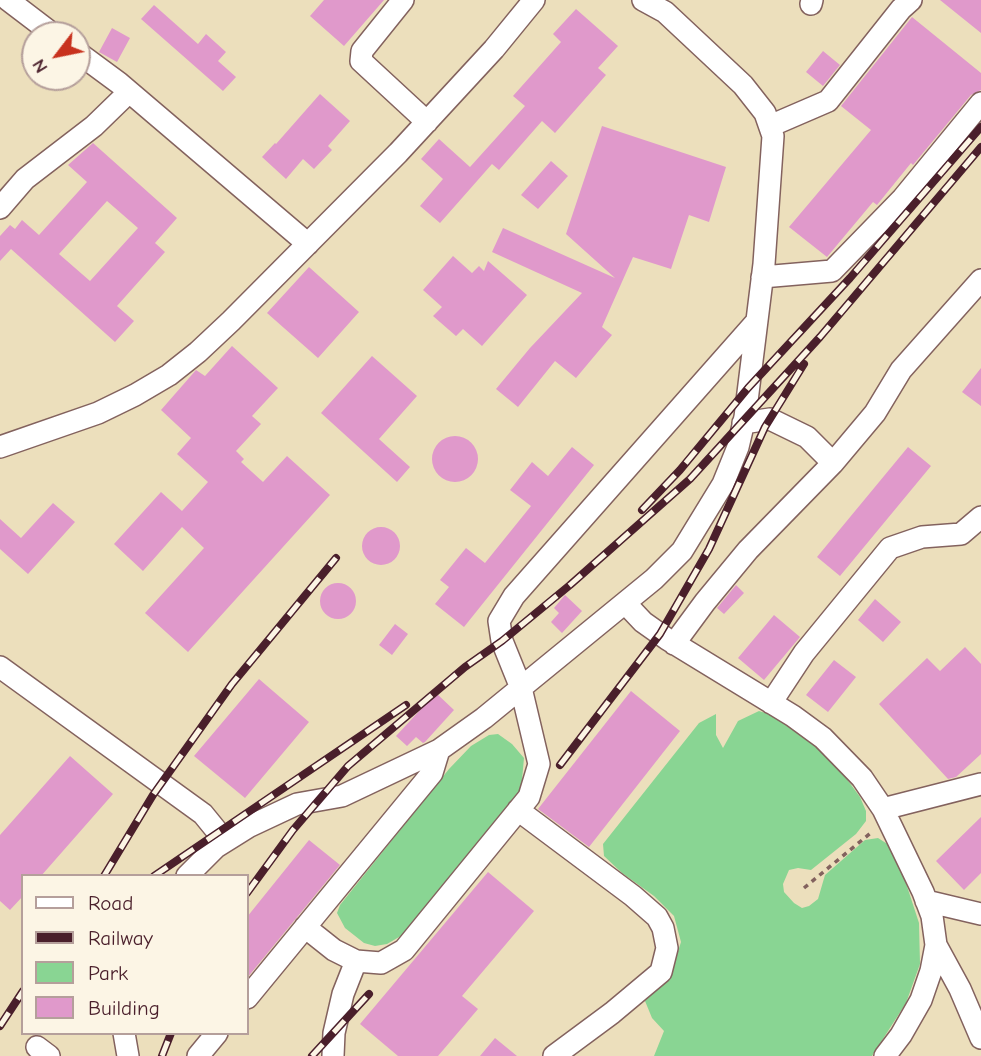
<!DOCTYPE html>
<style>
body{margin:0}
#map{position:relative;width:981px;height:1056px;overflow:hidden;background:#ecdfbc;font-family:"Comic Neue",sans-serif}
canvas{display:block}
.legend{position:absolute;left:21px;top:874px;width:228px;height:161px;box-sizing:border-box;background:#fcf5e5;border:2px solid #b59f9b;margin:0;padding:9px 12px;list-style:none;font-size:21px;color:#4a1f2b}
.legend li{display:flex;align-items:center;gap:14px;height:35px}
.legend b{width:35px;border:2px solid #b59f9b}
.north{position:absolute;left:21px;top:21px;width:70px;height:70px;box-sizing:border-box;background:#fcf5e5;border:2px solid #b59f9b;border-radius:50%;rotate:238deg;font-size:19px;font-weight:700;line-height:28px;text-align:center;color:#4a1f2b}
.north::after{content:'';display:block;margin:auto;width:24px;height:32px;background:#c8321e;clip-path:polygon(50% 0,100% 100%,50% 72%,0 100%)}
</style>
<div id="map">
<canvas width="981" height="1056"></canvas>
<ul class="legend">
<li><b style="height:9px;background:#fff"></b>Road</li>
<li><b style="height:9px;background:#4a1f2b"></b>Railway</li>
<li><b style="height:19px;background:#89d593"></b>Park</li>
<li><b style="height:19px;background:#e099cb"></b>Building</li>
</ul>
<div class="north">N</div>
</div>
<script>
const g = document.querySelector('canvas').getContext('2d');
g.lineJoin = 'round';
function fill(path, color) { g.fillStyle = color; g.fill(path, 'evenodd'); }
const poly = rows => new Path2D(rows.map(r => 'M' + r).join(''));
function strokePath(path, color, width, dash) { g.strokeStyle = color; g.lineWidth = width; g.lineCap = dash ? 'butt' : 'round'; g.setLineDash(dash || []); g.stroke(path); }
fill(poly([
 [759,711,772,715,818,748,841,771,860,797,866,811,866,821,856,834,811,870,798,868,789,870,783,884,784,892,794,903,802,908,809,906,818,899,825,875,865,840,878,838,889,845,904,877,919,923,920,964,906,1003,872,1056,654,1056,664,1031,652,1018,645,1001,671,973,681,942,674,916,654,896,622,873,604,856,603,844,699,723,716,714,716,735,723,748,738,721],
 [498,734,512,744,524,758,521,791,406,933,387,944,375,946,364,943,345,928,337,913,340,905,449,769,471,746,489,735]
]), '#89d593');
fill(poly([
 [324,0,384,0,344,46,310,16],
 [940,0,981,0,981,33],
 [154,5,198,44,206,34,226,52,218,61,236,77,223,91,141,19],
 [576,9,618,46,598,68,606,75,555,133,542,121,499,170,492,164,440,223,420,206,443,179,421,159,439,139,470,167,525,106,513,96,561,42,553,34],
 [912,17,981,73,981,90,971,95,913,165,911,163,877,205,873,202,827,257,789,227,871,130,841,106],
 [112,28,130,38,117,62,99,52],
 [823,51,840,65,823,86,806,72],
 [320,94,350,121,328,146,332,150,314,169,303,159,286,179,262,157,275,143,276,144],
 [602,126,726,167,709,222,689,215,671,269,633,257,602,327,612,335,576,378,555,361,518,407,496,389,530,348,582,293,492,252,503,228,615,278,566,234],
 [93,143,177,218,155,243,165,252,117,306,134,321,115,342,11,249,0,261,0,236,10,225,15,229,22,220,39,235,87,182,68,165],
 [107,201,138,228,90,281,59,254],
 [551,161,568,176,538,209,521,195],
 [453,256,472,273,479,266,484,271,488,261,527,295,482,346,463,329,456,336,433,316,442,307,423,290],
 [309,267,359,312,318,358,267,313],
 [232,346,278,388,252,416,261,424,236,451,244,459,241,462,263,482,287,456,330,495,188,652,145,613,204,548,182,527,143,571,114,544,161,492,182,511,208,482,177,454,191,438,161,410,196,370,205,376],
 [372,356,417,396,379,439,410,467,397,482,321,413],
 [981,368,981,406,962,392],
 '432 459a23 23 0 1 1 46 0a23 23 0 1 1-46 0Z',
 [572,447,594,465,464,627,435,604,449,587,440,580,466,548,485,563,531,506,510,490,532,462,548,476],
 [908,447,931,466,840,576,817,557],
 [53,503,75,522,28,574,0,549,0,519,21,538],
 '362 546a19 19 0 1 1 38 0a19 19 0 1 1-38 0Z',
 '320 601a18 18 0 1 1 36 0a18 18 0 1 1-36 0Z',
 [736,585,744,593,724,614,717,608],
 [565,595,582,611,562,633,551,622,559,613,554,608],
 [875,599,901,622,883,642,858,620],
 [774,615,800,637,764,680,738,658],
 [395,624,408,634,392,655,379,645],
 [965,647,981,664,981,754,956,777,948,779,879,704,927,658,940,671],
 [834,660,856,677,828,712,806,695],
 [259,679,309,722,245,798,194,756],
 [631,691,680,731,589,847,538,809],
 [436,693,454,710,425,742,423,743,416,737,407,746,396,736],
 [70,756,113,794,41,876,23,876,23,896,10,910,0,901,0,835],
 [981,817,981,873,964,890,936,861],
 [309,840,340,865,247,978,247,917],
 [488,872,534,911,462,996,478,1009,438,1056,398,1056,360,1024],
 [495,1038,517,1056,480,1056]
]), '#e099cb');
const minor = poly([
 [8,0,54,35],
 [403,0,362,51,361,61,427,122],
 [811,4,812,0],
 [77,52,119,83,308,244],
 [770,126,828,101,901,9,911,0],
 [0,208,25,179,94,126,129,92],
 [762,277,832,271,903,198,981,103],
 [743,423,770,419,807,437,833,463],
 [0,447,98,413,135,395,169,375,198,352,231,321,398,153,494,49,534,0],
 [626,604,643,622,667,639,793,716,823,738,862,778,883,809,923,892,932,916,936,945,931,971,921,1000,901,1035,885,1056],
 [674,644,705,602,748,550,833,463,875,413,901,370,981,280],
 [0,667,203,814,225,841],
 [771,703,804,653,890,548,922,537,961,534,981,517],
 [883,809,981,784],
 [518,810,633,896,657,917,663,928,667,948,661,972,612,1013,554,1056],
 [187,876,216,847,248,827,297,804,342,796,439,750,484,718,654,579,682,551,723,484,738,447,745,417,764,264,773,136,765,113,743,85,665,12,643,0],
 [926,901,981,914],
 [305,927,334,950,356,961,381,963,404,950,529,797,539,764,521,688,502,641,499,621,514,596,757,321],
 [936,945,960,989,981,1038],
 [247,998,432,773,439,750],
 [124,1033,128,1056],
 [37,1047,49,1056],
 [198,1056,217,1033],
 [333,1056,334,1033,343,994,356,961]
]);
strokePath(minor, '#83625e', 24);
strokePath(poly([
 [804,888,873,831]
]), '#83625e', 3.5, [5, 5]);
strokePath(minor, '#fff', 21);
const rail = poly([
 [642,510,680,470,748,388,850,278,981,127],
 [560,765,660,634,709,549,765,427,804,364],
 [104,876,153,795,232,684,336,558],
 [154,876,406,705],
 [247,893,293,830,348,766,465,667,502,641,570,585,690,479,820,337,981,147],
 [0,1026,23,991],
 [162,1056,171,1033],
 [312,1056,369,994]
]);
strokePath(rail, '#4a1f2b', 8);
strokePath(rail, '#fcf5e5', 5, [16]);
</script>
